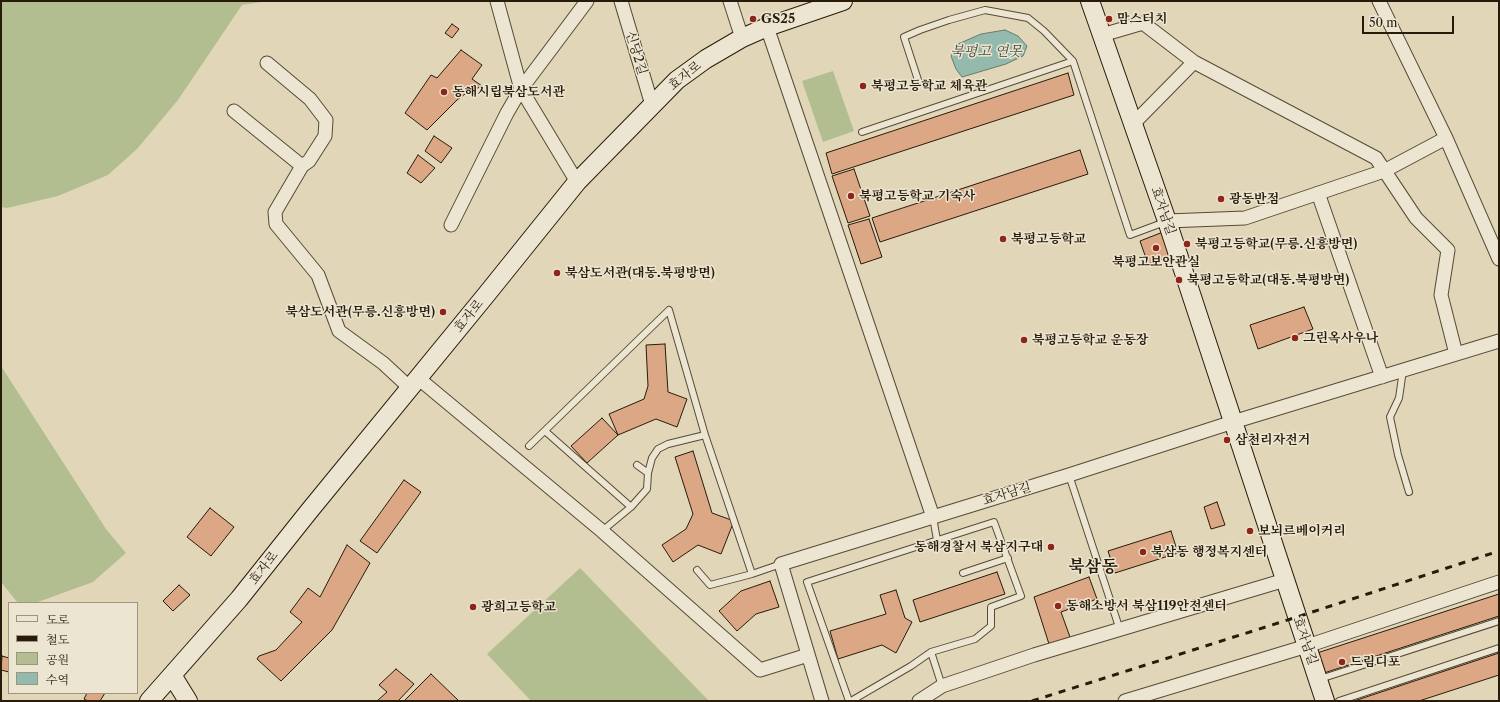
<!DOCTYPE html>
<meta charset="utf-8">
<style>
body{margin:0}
#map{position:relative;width:1500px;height:702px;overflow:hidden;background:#e1d7b8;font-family:"Libre Caslon Text","Noto Serif KR",serif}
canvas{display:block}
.frame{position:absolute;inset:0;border:2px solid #281b0a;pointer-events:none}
.legend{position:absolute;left:8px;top:602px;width:130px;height:92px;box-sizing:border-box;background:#ece5d1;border:1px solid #9e9481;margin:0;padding:5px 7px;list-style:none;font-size:12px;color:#281b0a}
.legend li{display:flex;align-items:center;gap:8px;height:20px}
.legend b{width:20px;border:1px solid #9e9481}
.scale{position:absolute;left:1362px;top:16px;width:92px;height:18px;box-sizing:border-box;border:2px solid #281b0a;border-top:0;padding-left:5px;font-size:12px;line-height:14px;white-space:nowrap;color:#281b0a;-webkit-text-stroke:3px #ece5d1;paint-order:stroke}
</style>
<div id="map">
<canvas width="1500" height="702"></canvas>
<div class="frame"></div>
<ul class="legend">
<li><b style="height:5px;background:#ece5d1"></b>도로</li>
<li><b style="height:5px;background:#281b0a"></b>철도</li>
<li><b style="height:11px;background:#b2be90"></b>공원</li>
<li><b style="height:11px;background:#94baad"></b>수역</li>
</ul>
<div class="scale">50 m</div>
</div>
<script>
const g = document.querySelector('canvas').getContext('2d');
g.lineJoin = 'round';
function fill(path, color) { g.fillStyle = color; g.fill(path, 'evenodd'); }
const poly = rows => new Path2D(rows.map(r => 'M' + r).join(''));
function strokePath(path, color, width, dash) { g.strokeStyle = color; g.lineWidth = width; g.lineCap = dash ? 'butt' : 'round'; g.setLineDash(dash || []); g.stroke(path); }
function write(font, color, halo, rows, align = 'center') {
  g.font = font + ' "Libre Caslon Text","Noto Serif KR",serif'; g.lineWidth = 3; g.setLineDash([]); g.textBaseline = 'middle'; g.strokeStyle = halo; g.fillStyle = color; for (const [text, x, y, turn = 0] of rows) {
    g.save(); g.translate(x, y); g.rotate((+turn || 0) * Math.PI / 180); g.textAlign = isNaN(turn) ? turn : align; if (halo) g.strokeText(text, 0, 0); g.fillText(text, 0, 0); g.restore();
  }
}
fill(poly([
 [1,1,268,1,242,5,178,100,137,149,108,175,58,196,7,208,1,207],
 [833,71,854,131,823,142,802,81],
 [1,366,106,529,126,553,93,582,35,603,18,603,1,582],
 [580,568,709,701,531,701,487,654]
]), '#b2be90');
const water = poly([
 [1005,30,1018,36,1027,46,1023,56,1006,64,962,77,956,69,951,56,958,44,981,34,1005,30]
]);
fill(water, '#94baad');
strokePath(water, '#697a6c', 1);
const building = poly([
 [452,24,459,29,452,38,445,33,452,24],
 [461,50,482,65,472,79,482,86,465,94,457,100,427,130,405,113,431,75,437,78,461,50],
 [1068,73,1074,95,832,174,826,153,1068,73],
 [434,136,452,148,441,163,425,151,434,136],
 [1080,150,1088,174,880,242,872,218,1080,150],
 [418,155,435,168,421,183,407,173,418,155],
 [854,169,870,216,848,223,832,176,854,169],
 [869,219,882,257,861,264,848,225,869,219],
 [1163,232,1172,256,1148,264,1140,241,1163,232],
 [1304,307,1313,329,1258,349,1250,325,1304,307],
 [665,344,668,392,687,399,677,427,656,419,618,435,609,414,644,399,648,386,646,345,665,344],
 [602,418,618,435,587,463,571,446,602,418],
 [693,451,712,513,734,521,721,554,698,545,673,562,662,545,686,529,693,514,675,457,693,451],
 [404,480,421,492,377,553,360,541,404,480],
 [1217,502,1225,525,1211,529,1204,507,1217,502],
 [210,508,234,527,211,556,187,537,210,508],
 [1171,531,1178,553,1115,573,1108,551,1171,531],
 [347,545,370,563,332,630,281,681,257,659,259,656,276,650,302,622,290,612,308,588,320,597,347,545],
 [997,572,1005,594,920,622,913,600,997,572],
 [1089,577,1097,599,1061,612,1070,637,1049,644,1034,597,1089,577],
 [770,581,779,607,756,614,737,631,719,611,741,591,770,581],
 [179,585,190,595,173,611,163,601,179,585],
 [896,590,905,618,912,622,896,653,882,645,838,659,830,631,886,614,880,595,896,590],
 [1499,594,1499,616,1324,673,1317,653,1499,594],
 [1499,653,1499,675,1419,701,1354,701,1499,653],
 [2,656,9,658,9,672,1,670,2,656],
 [396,669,414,684,398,701,377,701,387,692,379,685,396,669],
 [431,674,459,701,404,701,431,674],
 [87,693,105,693,100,701,88,701,84,699,87,693]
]);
fill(building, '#dba784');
strokePath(building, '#281b0a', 1);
const lane = poly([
 [919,83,904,37,920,30,949,20,985,10,1028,18,1044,31,1073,61,1130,235,1165,222],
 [862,132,1073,61],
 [1403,370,1399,398,1390,417,1398,455,1409,492],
 [545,431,631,507,602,531],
 [529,446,669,310,705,435,752,574],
 [637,465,648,473],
 [1069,475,1120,630],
 [631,507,647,489,648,473,652,458,658,449,668,444,705,435],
 [933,517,937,540],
 [697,570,710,585,752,574,781,564],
 [963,573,1008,558],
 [931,652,942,686],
 [1320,679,1499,621],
 [849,701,807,582,994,522,1021,596,991,607,991,626,975,639,931,652,911,666,851,701],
 [1339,701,1499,648]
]);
const street = poly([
 [621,1,652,105],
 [730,1,742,38],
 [1379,1,1446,138,1499,259],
 [767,27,933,517],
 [1102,35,1143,23,1194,62],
 [267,63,310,99,326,120,325,136,309,161,302,166,275,212,276,224,318,275,339,331,383,363,410,388],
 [234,111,302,166],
 [1133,124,1194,62,1376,158,1416,218,1448,250,1441,295,1456,354],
 [577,182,521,89,587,1],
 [1318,193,1382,377],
 [1167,221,1245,218,1384,171,1446,138],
 [451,225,507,113,521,89,497,1],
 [418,378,602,531,760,670,808,655],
 [822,701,781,564,1069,475,1233,422,1499,341],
 [919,701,942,686,1034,655,1285,580],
 [1125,701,1307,646,1499,582]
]);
const secondary = poly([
 [1090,1,1167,221,1325,701],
 [172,675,188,701],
 [149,701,239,599,310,510,486,295,577,182,677,80,706,59,742,38,767,27,843,1]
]);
strokePath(lane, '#564a36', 8);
strokePath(street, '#564a36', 15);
strokePath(secondary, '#281b0a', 20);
strokePath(lane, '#ece5d1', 6);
strokePath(street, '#ece5d1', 13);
strokePath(secondary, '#ece5d1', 18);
strokePath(poly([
 [1032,701,1297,617,1499,551]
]), '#281b0a', 3, [7, 7]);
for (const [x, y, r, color] of [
 [753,19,4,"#8f2418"],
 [1109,19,4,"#8f2418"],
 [863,86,4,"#8f2418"],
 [444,92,4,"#8f2418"],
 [851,196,4,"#8f2418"],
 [1221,199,4,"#8f2418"],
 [1003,239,4,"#8f2418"],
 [1187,244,4,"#8f2418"],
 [1156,248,4,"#8f2418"],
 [557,273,4,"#8f2418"],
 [1179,280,4,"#8f2418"],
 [443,312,4,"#8f2418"],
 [1295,338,4,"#8f2418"],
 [1024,340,4,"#8f2418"],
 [1227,440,4,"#8f2418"],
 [1250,531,4,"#8f2418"],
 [1051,547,4,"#8f2418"],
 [1143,552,4,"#8f2418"],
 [1058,606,4,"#8f2418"],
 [473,607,4,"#8f2418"],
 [1342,662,4,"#8f2418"]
]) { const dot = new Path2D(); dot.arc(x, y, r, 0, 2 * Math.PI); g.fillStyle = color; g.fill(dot); strokePath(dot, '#ece5d1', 1.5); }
write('bold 13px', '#281b0a', '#ece5d1', [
 ["GS25",761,19],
 ["맘스터치",1117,19],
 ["북평고등학교 체육관",871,86],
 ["동해시립북삼도서관",452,92],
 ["북평고등학교 기숙사",859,196],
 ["광동반점",1229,199],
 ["북평고등학교",1011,239],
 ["북평고등학교(무릉.신흥방면)",1195,244],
 ["북평고보안관실",1156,262,"center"],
 ["북삼도서관(대동.북평방면)",565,273],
 ["북평고등학교(대동.북평방면)",1187,280],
 ["북삼도서관(무릉.신흥방면)",435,312,"right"],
 ["그린옥사우나",1303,338],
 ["북평고등학교 운동장",1032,340],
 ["삼천리자전거",1235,440],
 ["보뇌르베이커리",1258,531],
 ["동해경찰서 북삼지구대",1043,547,"right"],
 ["북삼동 행정복지센터",1151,552],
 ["동해소방서 북삼119안전센터",1066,606],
 ["광희고등학교",481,607],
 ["드림디포",1350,662]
], 'left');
write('13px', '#281b0a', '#ece5d1', [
 ["신당2길",636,53,73],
 ["효자로",685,76,-39],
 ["효자남길",1163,211,71],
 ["효자로",469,316,-51],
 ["효자남길",1007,494,-17],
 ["효자로",264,568,-52],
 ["효자남길",1305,641,71]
]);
write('italic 14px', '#484b3b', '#ece5d1', [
 ["북평고 연못",986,52]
]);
write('bold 17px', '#281b0a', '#ece5d1', [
 ["북삼동",1093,567]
]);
</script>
